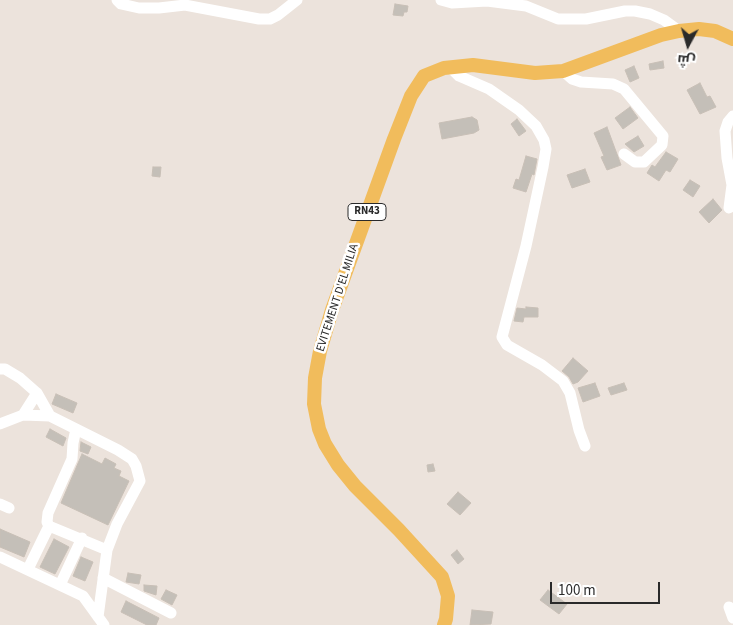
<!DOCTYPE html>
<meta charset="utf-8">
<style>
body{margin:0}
#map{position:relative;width:733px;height:625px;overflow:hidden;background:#ece3dc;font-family:"Source Sans 3",Cairo,sans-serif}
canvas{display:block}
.north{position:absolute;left:663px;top:20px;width:50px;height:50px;-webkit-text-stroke:4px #fff;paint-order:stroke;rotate:186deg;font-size:14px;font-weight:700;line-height:20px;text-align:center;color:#2a2a2a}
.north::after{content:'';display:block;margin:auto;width:18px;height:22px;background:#2a2a2a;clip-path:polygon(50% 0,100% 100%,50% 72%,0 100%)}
.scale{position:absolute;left:550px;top:582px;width:110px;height:22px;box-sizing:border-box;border:2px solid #2a2a2a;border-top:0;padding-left:6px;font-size:15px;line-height:18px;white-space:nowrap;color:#2a2a2a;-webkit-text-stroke:4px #fff;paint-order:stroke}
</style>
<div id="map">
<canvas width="733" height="625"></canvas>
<div class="north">ش</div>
<div class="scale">100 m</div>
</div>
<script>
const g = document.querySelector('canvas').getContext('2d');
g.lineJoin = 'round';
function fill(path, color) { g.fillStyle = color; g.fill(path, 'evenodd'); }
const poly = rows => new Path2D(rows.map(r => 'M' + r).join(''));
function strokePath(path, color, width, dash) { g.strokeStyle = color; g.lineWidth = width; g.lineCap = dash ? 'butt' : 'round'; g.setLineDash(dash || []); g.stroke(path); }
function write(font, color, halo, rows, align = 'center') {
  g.font = font + ' "Source Sans 3",sans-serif'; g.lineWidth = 5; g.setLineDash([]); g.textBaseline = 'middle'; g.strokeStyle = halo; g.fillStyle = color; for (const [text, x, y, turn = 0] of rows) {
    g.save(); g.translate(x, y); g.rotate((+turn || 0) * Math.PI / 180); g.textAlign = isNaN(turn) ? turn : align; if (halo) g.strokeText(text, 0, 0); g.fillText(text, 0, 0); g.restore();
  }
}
const building = poly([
 [395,4,408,6,407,12,404,12,403,16,393,15,395,4],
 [663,61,664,68,650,70,649,64,663,61],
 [634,66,639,78,630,82,625,70,634,66],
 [700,83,707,97,710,96,716,107,700,114,687,90,700,83],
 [630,107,638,118,623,129,615,118,630,107],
 [472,117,477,120,479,130,474,133,442,139,439,123,472,117],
 [517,119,526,131,519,136,511,124,517,119],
 [607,127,621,165,607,170,601,157,604,156,594,133,607,127],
 [638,136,644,146,634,152,625,144,638,136],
 [666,152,678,159,670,172,666,170,659,181,647,173,652,165,655,167,666,152],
 [526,156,537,159,534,175,532,174,526,192,513,188,516,179,519,180,526,156],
 [153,167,161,167,160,177,152,176,153,167],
 [585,169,590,182,572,188,567,175,585,169],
 [690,180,700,186,693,197,683,190,690,180],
 [713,199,722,210,709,223,699,212,713,199],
 [526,307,538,308,538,317,524,317,523,322,514,321,517,308,526,309,526,307],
 [573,358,588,371,578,382,573,384,569,377,562,371,573,358],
 [595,383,600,396,583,402,578,388,595,383],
 [624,383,627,390,611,395,608,388,624,383],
 [56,394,77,403,73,413,52,404,56,394],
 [50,429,66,438,63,446,46,437,50,429],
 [81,442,91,447,88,454,80,451,81,442],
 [82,454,102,464,105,458,116,464,114,468,121,471,119,476,129,481,108,525,61,503,82,454],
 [433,464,435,471,428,472,427,465,433,464],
 [458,492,471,503,460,515,447,504,458,492],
 [0,529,30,542,24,557,0,547,0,529],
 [54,539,69,547,55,574,40,567,54,539],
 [457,550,464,559,458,564,451,555,457,550],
 [81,557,93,562,85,581,73,576,81,557],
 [128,573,141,575,139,584,126,582,128,573],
 [144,585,157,586,156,595,144,591,144,585],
 [166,590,177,595,172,605,161,599,166,590],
 [548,590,567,604,559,614,540,600,548,590],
 [126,601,159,618,156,625,147,625,121,612,126,601],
 [472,610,493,612,491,624,470,625,472,610]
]);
fill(building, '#c4bfb8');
strokePath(building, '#c8bfb6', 1);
strokePath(poly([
 [117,0,121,4,139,8,159,8,185,5,259,19,270,19,278,15,297,0],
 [441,0,452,3,487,1,526,6,558,19,586,19,625,11,635,11,650,14,664,20,679,31],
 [450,67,459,76,489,89,519,110,536,126,544,140,546,149,543,167,526,246,502,337,507,345,542,365,563,381,570,393,579,430,585,446],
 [563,71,572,79,581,82,613,84,624,89,663,136,662,145,644,162,635,162,624,154],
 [729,208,732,185,727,158,725,131,728,122,733,116],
 [0,369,5,369,20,378,37,393,50,416,118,450,132,459,136,466,140,481,117,524,107,550,98,617],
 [23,415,37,393],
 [0,424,23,415,50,416],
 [0,504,9,508],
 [49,526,107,550],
 [0,557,83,596,104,625],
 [28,569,49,526,47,522,48,513,72,459,73,443,76,429],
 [103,578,171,613],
 [60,585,82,538],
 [729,607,733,618]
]), '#fff', 11);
strokePath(poly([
 [444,625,446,619,448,596,442,577,399,530,355,486,338,465,325,444,319,429,314,404,315,378,320,351,332,310,394,139,411,96,424,76,444,68,473,65,535,73,563,71,661,35,679,31,699,29,715,31,733,39]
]), '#f1bc5c', 14);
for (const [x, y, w] of [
 [367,212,38]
]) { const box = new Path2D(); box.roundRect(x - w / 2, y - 8.5, w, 17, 4); g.fillStyle = '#fff'; g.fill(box); strokePath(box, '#2a2a2a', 1); }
write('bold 11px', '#2a2a2a', null, [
 ["RN43",367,212]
]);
write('12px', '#2a2a2a', '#fff', [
 ["EVITEMENT D'EL MILIA",338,298,-72]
]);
</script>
